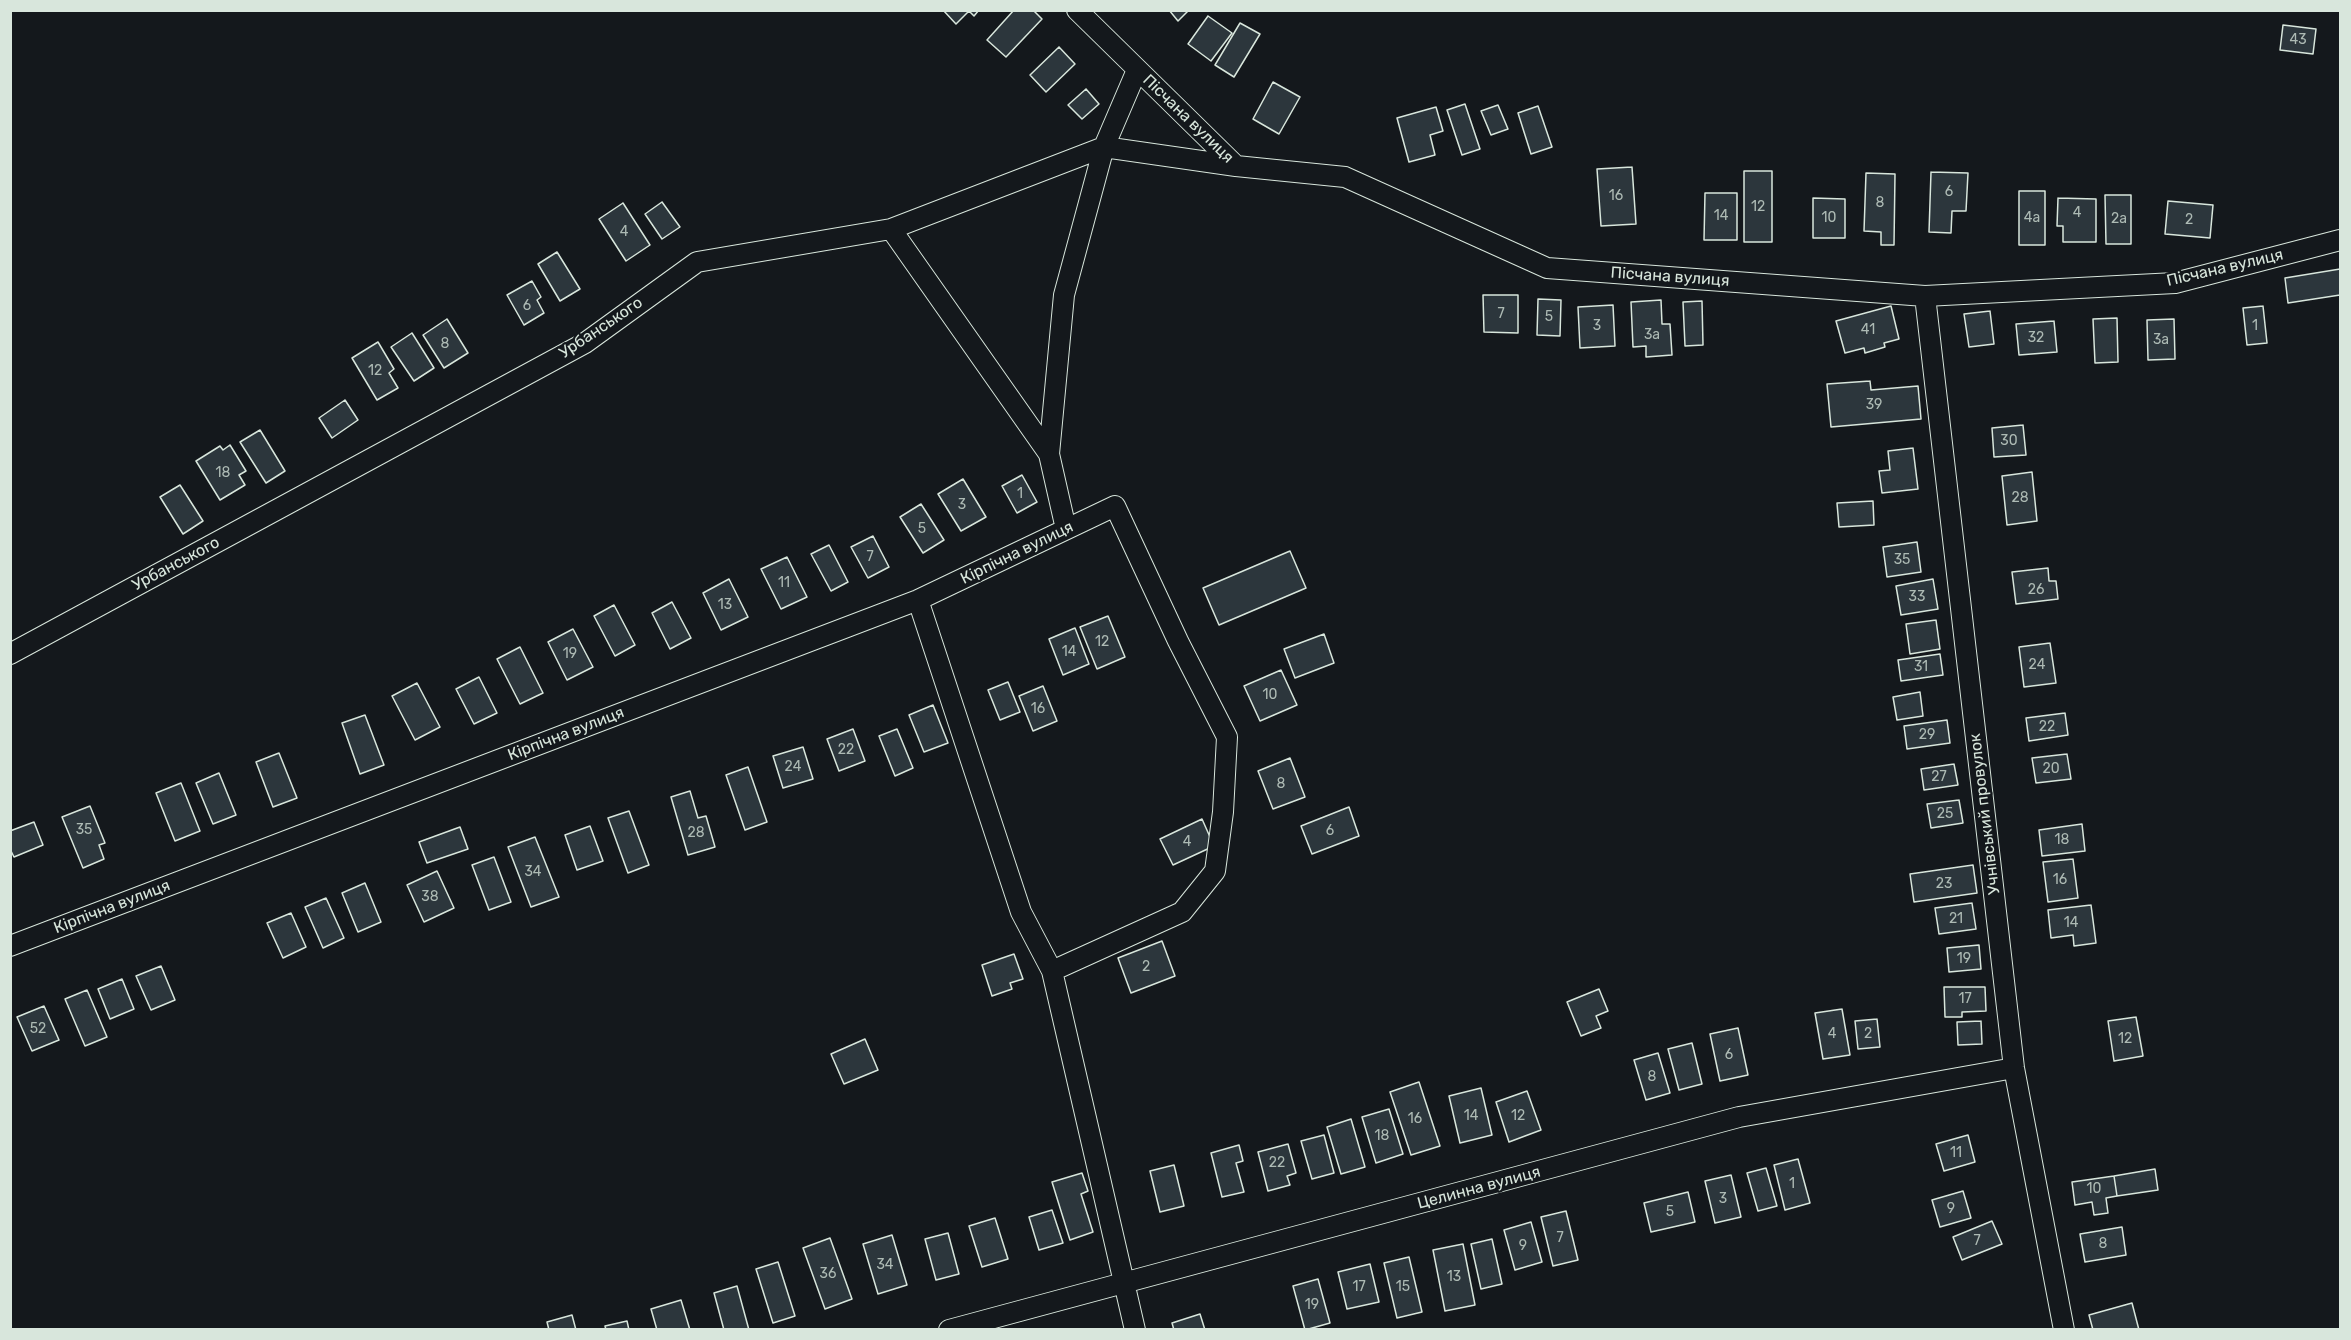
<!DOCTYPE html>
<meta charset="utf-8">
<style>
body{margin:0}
#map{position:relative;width:2351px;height:1340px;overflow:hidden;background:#14181c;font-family:Rubik,sans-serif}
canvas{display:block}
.frame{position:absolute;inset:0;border:12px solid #d8e6dc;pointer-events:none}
</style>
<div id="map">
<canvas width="2351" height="1340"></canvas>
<div class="frame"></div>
</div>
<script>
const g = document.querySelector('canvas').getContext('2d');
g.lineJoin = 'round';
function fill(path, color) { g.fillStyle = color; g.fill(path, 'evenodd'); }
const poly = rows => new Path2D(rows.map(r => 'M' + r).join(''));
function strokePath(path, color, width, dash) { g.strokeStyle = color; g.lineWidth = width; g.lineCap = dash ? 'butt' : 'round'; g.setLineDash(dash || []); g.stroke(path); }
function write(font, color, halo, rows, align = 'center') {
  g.font = font + ' Rubik,sans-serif'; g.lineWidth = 4.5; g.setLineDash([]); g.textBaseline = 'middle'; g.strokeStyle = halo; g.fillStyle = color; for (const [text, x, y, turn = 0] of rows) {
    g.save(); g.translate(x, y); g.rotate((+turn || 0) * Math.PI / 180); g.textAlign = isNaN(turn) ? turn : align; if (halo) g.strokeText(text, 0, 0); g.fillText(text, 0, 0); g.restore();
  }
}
const building = poly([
 [943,10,979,10,974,16,969,11,956,24,943,10],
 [1014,10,1033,10,1042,19,1006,57,987,40,1014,10],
 [1169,10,1189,10,1178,21,1169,10],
 [1208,16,1232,33,1211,61,1188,44,1208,16],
 [1240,23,1260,34,1234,77,1215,65,1240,23],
 [2283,25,2316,29,2313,54,2280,50,2283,25],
 [1059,47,1075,64,1046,92,1030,75,1059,47],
 [1273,82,1300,97,1279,134,1253,119,1273,82],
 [1086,89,1099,104,1082,119,1068,105,1086,89],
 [1465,104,1480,149,1462,155,1447,110,1465,104],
 [1498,105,1508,129,1491,135,1481,111,1498,105],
 [1538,106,1552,147,1531,154,1518,113,1538,106],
 [1436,107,1443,131,1430,135,1435,155,1409,162,1397,118,1436,107],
 [1632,167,1636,224,1601,226,1597,169,1632,167],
 [1744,171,1772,171,1772,242,1744,242,1744,171],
 [1931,172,1968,173,1966,211,1952,211,1951,233,1929,232,1931,172],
 [1866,173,1895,174,1894,245,1881,245,1881,232,1864,231,1866,173],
 [2019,191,2045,191,2045,245,2019,245,2019,191],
 [1705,193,1737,193,1737,240,1704,240,1705,193],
 [2105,195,2131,195,2131,244,2106,244,2105,195],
 [1813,198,1845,199,1845,238,1813,238,1813,198],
 [2058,198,2096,199,2096,242,2063,242,2063,226,2057,226,2058,198],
 [2168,201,2213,205,2210,238,2165,234,2168,201],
 [662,202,680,227,662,239,645,214,662,202],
 [623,203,650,245,626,261,599,219,623,203],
 [557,252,580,289,560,301,538,264,557,252],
 [2340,269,2340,295,2288,303,2285,278,2340,269],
 [532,281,541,297,537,300,544,313,524,325,507,295,532,281],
 [1483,295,1518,295,1518,333,1484,332,1483,295],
 [1538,299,1561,300,1560,336,1537,335,1538,299],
 [1661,300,1662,324,1670,324,1672,355,1646,357,1646,346,1633,347,1631,302,1661,300],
 [1702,301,1703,345,1685,346,1683,302,1702,301],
 [1613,305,1615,346,1580,348,1578,307,1613,305],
 [1891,306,1899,339,1884,343,1885,347,1865,353,1864,348,1845,353,1836,321,1891,306],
 [2263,306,2267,343,2247,345,2243,308,2263,306],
 [1990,311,1994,344,1969,347,1964,314,1990,311],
 [2117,318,2118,362,2095,363,2093,319,2117,318],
 [447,319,468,353,444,368,423,335,447,319],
 [2174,319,2175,359,2148,360,2147,320,2174,319],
 [2054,321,2057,352,2019,355,2016,324,2054,321],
 [412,333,434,368,414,381,391,347,412,333],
 [378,342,394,369,389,373,398,388,377,400,352,358,378,342],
 [1870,381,1871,390,1918,386,1921,419,1831,427,1827,384,1870,381],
 [345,400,358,420,332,438,319,418,345,400],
 [2023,425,2026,455,1994,457,1992,428,2023,425],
 [260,430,285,471,266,483,240,442,260,430],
 [230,445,246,471,239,475,245,485,220,500,196,461,220,446,223,450,230,445],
 [1913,448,1918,489,1882,493,1879,471,1890,470,1888,451,1913,448],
 [2032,472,2037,521,2007,525,2002,476,2032,472],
 [1022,475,1037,502,1017,513,1002,486,1022,475],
 [963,479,986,517,961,531,938,494,963,479],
 [180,485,203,521,183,534,160,497,180,485],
 [1873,501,1874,525,1839,527,1837,503,1873,501],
 [921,504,944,540,923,553,900,517,921,504],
 [873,536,889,567,868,578,851,547,873,536],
 [1917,542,1921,572,1887,577,1883,547,1917,542],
 [829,545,848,582,831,591,811,554,829,545],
 [1290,551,1306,588,1219,625,1203,588,1290,551],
 [787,557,807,597,781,609,761,569,787,557],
 [2048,568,2049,581,2056,581,2058,599,2016,604,2012,572,2048,568],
 [729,579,748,617,721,630,703,593,729,579],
 [1933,579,1938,609,1901,615,1896,586,1933,579],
 [672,602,691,638,670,649,652,613,672,602],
 [614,605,635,645,615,656,594,616,614,605],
 [1108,616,1125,657,1097,669,1080,627,1108,616],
 [1936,620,1940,649,1910,654,1906,624,1936,620],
 [1075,628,1089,664,1063,675,1049,639,1075,628],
 [573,629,593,667,567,680,548,642,573,629],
 [1324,634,1334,663,1295,678,1284,649,1324,634],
 [2050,643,2056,683,2024,687,2019,647,2050,643],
 [520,647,543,693,520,704,497,659,520,647],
 [1940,654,1943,675,1901,681,1898,660,1940,654],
 [1281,670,1297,705,1260,721,1244,686,1281,670],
 [479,677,497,713,474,724,456,689,479,677],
 [1008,682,1020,712,1000,720,988,690,1008,682],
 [417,683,440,727,415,740,392,696,417,683],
 [1043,686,1057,721,1033,731,1019,696,1043,686],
 [1920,692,1923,716,1897,720,1893,697,1920,692],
 [933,705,948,743,924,752,909,715,933,705],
 [2065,713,2068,735,2029,741,2026,718,2065,713],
 [365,715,384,765,360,774,342,723,365,715],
 [1947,720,1950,743,1907,749,1904,726,1947,720],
 [853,729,865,761,839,771,827,739,853,729],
 [897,729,913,768,895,776,879,736,897,729],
 [803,747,813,779,783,788,773,756,803,747],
 [279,753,297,798,273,807,256,762,279,753],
 [2067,754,2071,779,2036,783,2032,758,2067,754],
 [1290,758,1305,797,1273,809,1258,771,1290,758],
 [1954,764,1958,785,1924,790,1921,769,1954,764],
 [748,767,767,822,745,830,726,775,748,767],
 [219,773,236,815,213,824,196,783,219,773],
 [181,783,200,831,175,841,156,793,181,783],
 [690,791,698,818,706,816,715,847,688,855,671,797,690,791],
 [1959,800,1963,823,1931,828,1927,804,1959,800],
 [90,806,105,843,99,845,104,859,83,868,62,817,90,806],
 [1349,807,1359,836,1312,854,1301,826,1349,807],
 [629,811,649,865,628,873,608,818,629,811],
 [1202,819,1214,846,1173,865,1160,839,1202,819],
 [34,822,43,845,14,857,10,849,10,831,34,822],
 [2082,824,2085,851,2042,856,2039,830,2082,824],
 [590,826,603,861,577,870,565,835,590,826],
 [460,827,468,849,427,863,419,842,460,827],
 [535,837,559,897,531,907,508,847,535,837],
 [494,857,511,902,489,910,472,865,494,857],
 [2073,859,2078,898,2048,902,2043,862,2073,859],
 [1973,865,1977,893,1914,902,1910,874,1973,865],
 [437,871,454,908,424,922,407,885,437,871],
 [365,883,381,922,358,932,342,893,365,883],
 [326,898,344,938,323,948,305,907,326,898],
 [1972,903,1976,929,1939,934,1935,908,1972,903],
 [2091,905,2096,943,2074,946,2073,935,2051,938,2048,910,2091,905],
 [291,913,306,947,283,958,267,923,291,913],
 [1162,941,1175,976,1131,993,1118,958,1162,941],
 [1979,945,1981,969,1949,972,1947,948,1979,945],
 [1014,954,1023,979,1010,983,1012,989,992,996,982,965,1014,954],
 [161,966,175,1000,151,1010,136,976,161,966],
 [122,979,134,1009,110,1019,98,989,122,979],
 [1944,987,1985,987,1986,1011,1962,1012,1962,1017,1945,1017,1944,987],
 [1599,989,1608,1011,1596,1016,1601,1028,1581,1036,1567,1002,1599,989],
 [87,990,107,1037,85,1046,65,999,87,990],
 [44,1006,59,1040,32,1051,17,1017,44,1006],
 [1842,1009,1850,1055,1823,1059,1815,1013,1842,1009],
 [2136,1017,2143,1056,2114,1061,2108,1021,2136,1017],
 [1877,1019,1880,1047,1858,1049,1855,1021,1877,1019],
 [1981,1021,1982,1044,1958,1045,1957,1022,1981,1021],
 [1738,1028,1748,1075,1720,1081,1710,1034,1738,1028],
 [865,1039,878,1070,844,1084,831,1054,865,1039],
 [1692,1043,1702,1084,1679,1090,1668,1049,1692,1043],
 [1658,1053,1670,1093,1646,1100,1634,1060,1658,1053],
 [1419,1082,1440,1146,1411,1155,1390,1092,1419,1082],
 [1481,1088,1492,1135,1460,1143,1449,1096,1481,1088],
 [1527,1091,1541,1130,1509,1142,1496,1102,1527,1091],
 [1389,1109,1403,1154,1376,1163,1362,1117,1389,1109],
 [1351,1119,1365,1167,1341,1174,1327,1127,1351,1119],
 [1324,1135,1334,1173,1312,1179,1301,1141,1324,1135],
 [1968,1135,1975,1162,1944,1171,1936,1144,1968,1135],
 [1288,1144,1296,1173,1287,1176,1290,1185,1268,1191,1258,1152,1288,1144],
 [1239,1145,1243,1161,1236,1163,1244,1192,1222,1197,1211,1153,1239,1145],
 [1798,1159,1810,1203,1785,1210,1774,1165,1798,1159],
 [1174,1165,1184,1206,1160,1212,1150,1171,1174,1165],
 [1766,1168,1777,1206,1758,1211,1747,1173,1766,1168],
 [2155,1169,2158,1190,2117,1196,2114,1176,2155,1169],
 [1082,1173,1088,1191,1081,1194,1093,1232,1070,1240,1052,1182,1082,1173],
 [1731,1175,1741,1217,1715,1223,1705,1181,1731,1175],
 [2114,1176,2117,1196,2106,1198,2108,1213,2094,1215,2092,1202,2075,1205,2072,1182,2114,1176],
 [1963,1191,1971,1218,1940,1227,1932,1200,1963,1191],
 [1688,1192,1695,1222,1651,1232,1644,1203,1688,1192],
 [1052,1210,1063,1243,1039,1250,1029,1217,1052,1210],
 [1566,1211,1578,1260,1553,1266,1541,1217,1566,1211],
 [995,1218,1008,1259,982,1267,969,1226,995,1218],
 [1992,1221,2002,1244,1962,1260,1953,1237,1992,1221],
 [1531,1222,1542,1262,1515,1270,1504,1230,1531,1222],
 [2122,1227,2126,1255,2085,1262,2080,1234,2122,1227],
 [948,1233,959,1274,936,1280,925,1239,948,1233],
 [892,1235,907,1285,878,1294,863,1244,892,1235],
 [830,1238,852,1299,825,1309,803,1248,830,1238],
 [1492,1239,1502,1284,1481,1289,1471,1244,1492,1239],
 [1463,1244,1475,1305,1445,1311,1433,1250,1463,1244],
 [1409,1257,1422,1312,1397,1318,1384,1263,1409,1257],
 [778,1262,795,1316,773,1323,756,1269,778,1262],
 [1370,1264,1379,1302,1347,1309,1338,1272,1370,1264],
 [1318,1279,1330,1323,1305,1330,1293,1286,1318,1279],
 [737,1286,749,1330,724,1330,714,1293,737,1286],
 [681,1300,690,1330,657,1330,651,1309,681,1300],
 [2132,1303,2139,1330,2093,1330,2089,1315,2132,1303],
 [1200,1314,1205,1330,1174,1330,1172,1323,1200,1314],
 [572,1315,576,1330,549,1330,547,1322,572,1315],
 [627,1321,629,1330,606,1330,605,1326,627,1321]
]);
fill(building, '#2c363c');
strokePath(building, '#d8e6dc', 1.5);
const street = poly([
 [1077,10,1236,166,1345,177,1547,268,1925,296,2175,283,2340,240],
 [891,229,1049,454,1066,529],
 [1925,296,2014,1068,2064,1330],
 [1049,454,1064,295,1104,147,1137,70],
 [918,600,1021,912,1052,971,1135,1330],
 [10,654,585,343,697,262,891,229,1104,147,1236,166],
 [10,946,918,600,1115,506,1178,641,1227,737,1223,812,1215,871,1182,912,1052,971],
 [949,1330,1739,1117,2014,1068]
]);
strokePath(street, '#d8e6dc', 22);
strokePath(street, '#14181c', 20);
write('14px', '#adbab4', null, [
 ["43",2298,40],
 ["6",1949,192],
 ["16",1616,196],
 ["8",1880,203],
 ["12",1758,207],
 ["4",2077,213],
 ["14",1721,216],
 ["10",1829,218],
 ["4а",2032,218],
 ["2а",2119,219],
 ["2",2189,220],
 ["4",624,232],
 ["6",527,306],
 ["7",1501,314],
 ["5",1549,317],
 ["3",1597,326],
 ["1",2255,326],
 ["41",1868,330],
 ["3а",1652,335],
 ["32",2036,338],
 ["3а",2161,340],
 ["8",445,344],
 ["12",375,371],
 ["39",1874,405],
 ["30",2009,441],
 ["18",223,473],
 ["1",1020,494],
 ["28",2020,498],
 ["3",962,505],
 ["5",922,529],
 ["7",870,557],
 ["35",1902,560],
 ["11",784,583],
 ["26",2036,590],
 ["33",1917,597],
 ["13",725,605],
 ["12",1102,642],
 ["14",1069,652],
 ["19",570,654],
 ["24",2037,665],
 ["31",1921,667],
 ["10",1270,695],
 ["16",1038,709],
 ["22",2047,727],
 ["29",1927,735],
 ["22",846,750],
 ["24",793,767],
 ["20",2051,769],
 ["27",1939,777],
 ["8",1281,784],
 ["25",1945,814],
 ["35",84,830],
 ["6",1330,831],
 ["28",696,833],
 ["18",2062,840],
 ["4",1187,842],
 ["34",533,872],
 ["16",2060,880],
 ["23",1944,884],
 ["38",430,897],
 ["21",1956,919],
 ["14",2071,923],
 ["19",1964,959],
 ["2",1146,967],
 ["17",1965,999],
 ["52",38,1029],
 ["4",1832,1034],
 ["2",1868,1034],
 ["12",2125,1039],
 ["6",1729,1055],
 ["8",1652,1077],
 ["14",1471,1116],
 ["12",1518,1116],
 ["16",1415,1119],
 ["18",1382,1136],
 ["11",1956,1153],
 ["22",1277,1163],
 ["1",1792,1184],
 ["10",2094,1189],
 ["3",1723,1199],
 ["9",1951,1209],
 ["5",1670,1212],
 ["7",1560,1238],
 ["7",1977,1241],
 ["8",2103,1244],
 ["9",1523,1246],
 ["34",885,1265],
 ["36",828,1274],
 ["13",1454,1277],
 ["17",1359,1287],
 ["15",1403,1287],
 ["19",1312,1305]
]);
write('16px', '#d8e6dc', '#14181c', [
 ["Пiсчана вулиця",1188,119,44],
 ["Пiсчана вулиця",2225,268,-13],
 ["Пiсчана вулиця",1670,277,4],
 ["Урбанського",601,328,-34],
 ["Кiрпiчна вулиця",1017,553,-26],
 ["Урбанського",176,564,-28],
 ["Кiрпiчна вулиця",566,734,-21],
 ["Учнівський провулок",1985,814,-97],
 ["Кiрпiчна вулиця",112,907,-21],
 ["Целинна вулиця",1479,1188,-15]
]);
</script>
